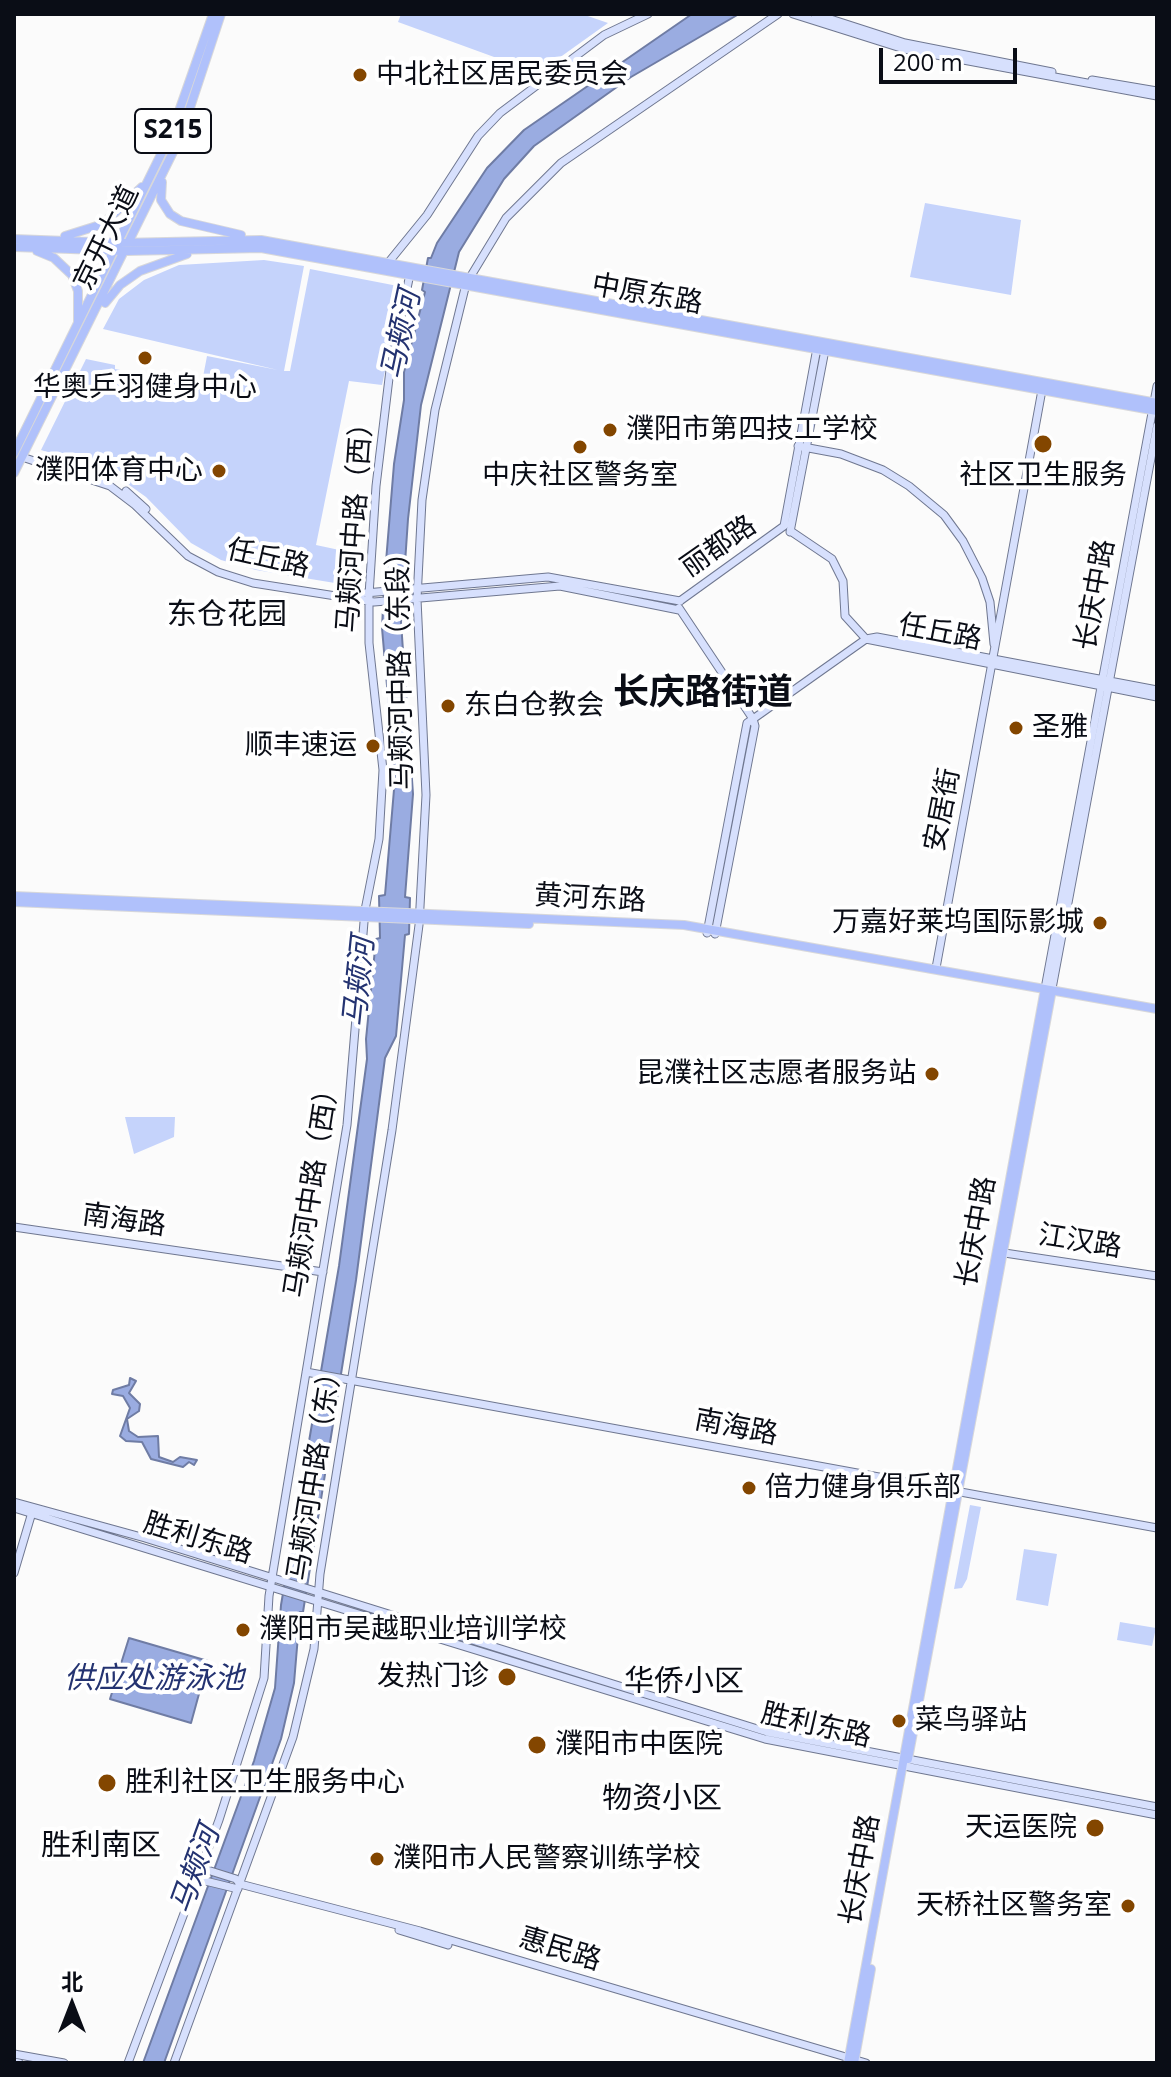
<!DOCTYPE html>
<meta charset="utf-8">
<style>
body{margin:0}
#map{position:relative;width:1171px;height:2077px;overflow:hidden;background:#fbfbfb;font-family:"Open Sans","Noto Sans SC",sans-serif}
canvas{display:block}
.frame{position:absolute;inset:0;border:16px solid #0a0d16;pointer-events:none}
.north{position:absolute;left:32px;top:1965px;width:80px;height:80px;-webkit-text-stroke:6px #fff;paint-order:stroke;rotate:0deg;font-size:22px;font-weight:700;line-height:32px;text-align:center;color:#0a0d16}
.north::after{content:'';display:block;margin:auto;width:28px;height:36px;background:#0a0d16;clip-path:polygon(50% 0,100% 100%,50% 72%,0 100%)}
.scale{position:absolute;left:879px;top:48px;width:138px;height:36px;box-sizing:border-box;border:4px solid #0a0d16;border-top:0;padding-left:10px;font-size:24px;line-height:28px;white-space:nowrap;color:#0a0d16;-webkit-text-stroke:6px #fff;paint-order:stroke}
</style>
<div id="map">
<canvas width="1171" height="2077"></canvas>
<div class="frame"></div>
<div class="north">北</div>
<div class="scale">200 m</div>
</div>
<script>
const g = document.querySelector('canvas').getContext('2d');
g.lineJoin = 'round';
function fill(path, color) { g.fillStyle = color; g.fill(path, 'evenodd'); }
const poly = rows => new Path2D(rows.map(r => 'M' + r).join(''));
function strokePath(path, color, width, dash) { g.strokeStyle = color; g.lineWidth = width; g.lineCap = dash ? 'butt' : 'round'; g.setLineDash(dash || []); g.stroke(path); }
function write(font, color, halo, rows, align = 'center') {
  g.font = font + ' "Open Sans","Noto Sans SC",sans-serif'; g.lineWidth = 8; g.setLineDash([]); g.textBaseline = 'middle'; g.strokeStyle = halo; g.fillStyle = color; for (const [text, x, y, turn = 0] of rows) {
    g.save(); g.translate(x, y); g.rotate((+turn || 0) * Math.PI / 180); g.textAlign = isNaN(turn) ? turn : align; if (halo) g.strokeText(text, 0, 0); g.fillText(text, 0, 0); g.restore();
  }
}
fill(poly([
 [401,14,582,14,608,23,538,73,398,22],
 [925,203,1021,220,1011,295,910,277],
 [264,260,304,266,284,371,290,371,310,269,403,287,382,385,349,381,316,545,344,551,341,584,256,570,221,560,191,543,146,497,115,475,41,450,86,359,115,365,115,369,193,384,203,377,207,356,278,370,103,329,119,299,144,280,179,265],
 [125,1117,175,1117,174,1137,134,1154],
 [970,1505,981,1507,967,1579,962,1588,954,1589],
 [1024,1549,1057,1554,1048,1606,1016,1600],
 [1120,1622,1156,1628,1152,1646,1117,1640]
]), '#c5d3fb');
const water = poly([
 [692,14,739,14,631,77,534,146,504,179,459,252,421,405,408,519,401,622,413,794,405,897,410,898,409,934,405,935,396,1036,385,1058,356,1280,303,1612,300,1612,294,1683,281,1739,164,2063,143,2063,254,1761,275,1688,281,1605,339,1266,367,1059,366,1039,376,939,380,938,379,896,385,895,395,778,382,628,384,586,394,464,404,400,404,372,425,292,422,290,428,258,431,258,437,243,487,168,524,130,692,14],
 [130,1378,136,1381,129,1393,140,1404,139,1411,127,1419,129,1431,138,1437,158,1436,159,1457,173,1462,180,1457,197,1460,194,1465,189,1462,183,1467,151,1459,142,1442,126,1441,120,1436,130,1408,123,1396,112,1394,113,1390,129,1385,130,1378],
 [129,1638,208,1661,191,1723,110,1699,129,1638]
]);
fill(water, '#9aace1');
strokePath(water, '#6f7ca4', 2);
const secondary = poly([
 [793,14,904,49,1157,96],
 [815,14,905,43,1052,72],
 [1092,80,1157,91],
 [392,265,388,263,427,215,478,136,500,113,604,35,648,14],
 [798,446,841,454,883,470,909,486,944,515,963,541,982,578,990,602,994,644],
 [22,457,110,486,135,505,188,556,218,572,253,583,374,602,560,586,679,610],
 [126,491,146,509],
 [790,532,825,350],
 [792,532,832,559,843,581,845,616,866,639,1157,697],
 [354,594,548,577,680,601],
 [680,601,784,526,817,348],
 [679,608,753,719,866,639,877,637,1157,690],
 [707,933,747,723,753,719],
 [715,934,755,726,753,719],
 [936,968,1042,390],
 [1044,994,1157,386],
 [1051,994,1157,426],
 [14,1227,323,1272],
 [998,1252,1157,1276],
 [306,1372,1157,1528],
 [14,1502,145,1538,767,1732,1157,1807],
 [14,1508,765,1739,1157,1815],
 [14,1573,33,1509],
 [201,1868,236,1879,240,1884],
 [197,1879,238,1889],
 [240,1884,420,1931,866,2063],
 [399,1930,448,1945],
 [14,2054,64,2063],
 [14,2062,19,2063],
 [128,2063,219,1820,264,1678,269,1596,347,1125,365,910,379,839,383,770,369,643,369,595,376,486,390,370,410,274],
 [174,2063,293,1737,314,1649,320,1574,392,1130,419,925,426,795,417,599,422,500,435,410,466,284,506,218,561,163,778,14]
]);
const primary = poly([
 [162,182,161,200,170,214,181,221,241,235],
 [65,236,103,224,142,187],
 [14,239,119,243,261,240,1157,403],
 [14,247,127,251,261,248,1157,411],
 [37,251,54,258,72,275,78,291,78,322],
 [105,303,120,285,140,271,187,254],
 [14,453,171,134,213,14],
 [14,473,180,138,221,14],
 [14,896,684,925,1157,1009],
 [14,902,529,924],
 [908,1759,1051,995],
 [848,2063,1044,994],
 [854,2063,871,1969]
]);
strokePath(secondary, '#6f7790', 9);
strokePath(primary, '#d8d8da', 10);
strokePath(secondary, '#d7e0fd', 7);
strokePath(primary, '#b0c1fb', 8);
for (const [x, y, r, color] of [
 [360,75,8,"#834600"],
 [145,358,8,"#834600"],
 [610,430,8,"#834600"],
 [1043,444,10,"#834600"],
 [580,447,8,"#834600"],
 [219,471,8,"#834600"],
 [448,706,8,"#834600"],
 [1016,728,8,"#834600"],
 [373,746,8,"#834600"],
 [1100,923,8,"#834600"],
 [932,1074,8,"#834600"],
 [749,1488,8,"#834600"],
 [243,1630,8,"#834600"],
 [507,1677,10,"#834600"],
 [899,1721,8,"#834600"],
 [537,1745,10,"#834600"],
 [107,1783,10,"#834600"],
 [1095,1828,10,"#834600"],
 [377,1859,8,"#834600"],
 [1128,1906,8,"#834600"]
]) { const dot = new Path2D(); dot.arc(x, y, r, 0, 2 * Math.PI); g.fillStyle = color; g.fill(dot); strokePath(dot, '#fff', 3); }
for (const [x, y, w] of [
 [173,131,76]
]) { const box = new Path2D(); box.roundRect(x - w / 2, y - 22, w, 44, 6); g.fillStyle = '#fff'; g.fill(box); strokePath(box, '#0a0d16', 2); }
write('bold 26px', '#0a0d16', null, [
 ["S215",173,131]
]);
write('28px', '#0a0d16', '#fff', [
 ["中北社区居民委员会",376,75],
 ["华奥乒羽健身中心",145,388,"center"],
 ["濮阳市第四技工学校",626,430],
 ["濮阳体育中心",203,471,"right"],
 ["中庆社区警务室",580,476,"center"],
 ["社区卫生服务",1043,476,"center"],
 ["东白仓教会",464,706],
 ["圣雅",1032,728],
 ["顺丰速运",357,746,"right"],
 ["万嘉好莱坞国际影城",1084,923,"right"],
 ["昆濮社区志愿者服务站",916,1074,"right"],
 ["倍力健身俱乐部",765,1488],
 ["濮阳市吴越职业培训学校",259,1630],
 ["发热门诊",489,1677,"right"],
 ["菜鸟驿站",915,1721],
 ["濮阳市中医院",555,1745],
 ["胜利社区卫生服务中心",125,1783],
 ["天运医院",1077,1828,"right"],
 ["濮阳市人民警察训练学校",393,1859],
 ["天桥社区警务室",1112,1906,"right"]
], 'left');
write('28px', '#0a0d16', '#fff', [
 ["京开大道",107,238,-64],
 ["中原东路",647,295,10],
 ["马颊河中路（西）",356,521,-86],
 ["丽都路",719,547,-35],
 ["任丘路",268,559,13],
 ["长庆中路",1096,595,-80],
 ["任丘路",940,633,11],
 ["马颊河中路（东段）",401,664,-91],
 ["安居街",943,810,-79],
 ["黄河东路",590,899,3],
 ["马颊河中路（西）",313,1187,-81],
 ["南海路",124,1221,8],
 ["长庆中路",977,1232,-80],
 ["江汉路",1080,1242,9],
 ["南海路",736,1428,11],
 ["马颊河中路（东）",316,1470,-81],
 ["胜利东路",198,1539,17],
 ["胜利东路",816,1726,13],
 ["长庆中路",861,1870,-80],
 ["惠民路",560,1950,17]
]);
write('italic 30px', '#243371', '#fff', [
 ["马颊河",402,335,-78],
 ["马颊河",360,982,-84],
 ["供应处游泳池",154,1679],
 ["马颊河",196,1870,-70]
]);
write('30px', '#0a0d16', '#fff', [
 ["东仓花园",227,615],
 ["华侨小区",684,1682],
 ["物资小区",662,1799],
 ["胜利南区",101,1846]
]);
write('bold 36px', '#0a0d16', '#fff', [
 ["长庆路街道",703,694]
]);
</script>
